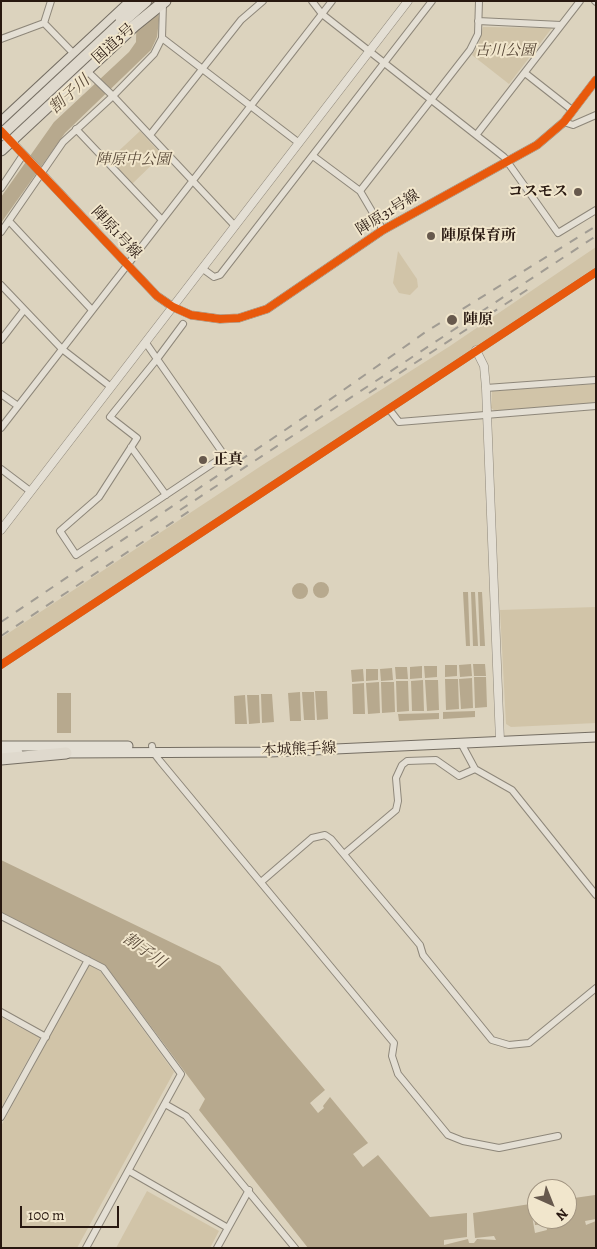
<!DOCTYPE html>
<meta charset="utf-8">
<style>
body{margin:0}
#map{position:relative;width:597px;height:1249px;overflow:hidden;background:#dcd3be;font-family:Alegreya,serif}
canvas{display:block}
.frame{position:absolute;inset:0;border:2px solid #281810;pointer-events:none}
.north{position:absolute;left:527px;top:1179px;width:50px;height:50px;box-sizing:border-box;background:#f1e6cc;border:1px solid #a19481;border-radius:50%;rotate:136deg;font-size:14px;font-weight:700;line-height:20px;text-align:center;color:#281810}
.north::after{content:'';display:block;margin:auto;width:18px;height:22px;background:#67594d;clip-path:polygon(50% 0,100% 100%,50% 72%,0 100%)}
.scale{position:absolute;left:20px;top:1206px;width:99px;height:22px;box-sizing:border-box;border:2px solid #281810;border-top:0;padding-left:6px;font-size:15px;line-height:18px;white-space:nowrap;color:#281810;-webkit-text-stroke:4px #f1e6cc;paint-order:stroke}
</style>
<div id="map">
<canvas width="597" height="1249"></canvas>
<div class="frame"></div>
<div class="north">N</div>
<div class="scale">100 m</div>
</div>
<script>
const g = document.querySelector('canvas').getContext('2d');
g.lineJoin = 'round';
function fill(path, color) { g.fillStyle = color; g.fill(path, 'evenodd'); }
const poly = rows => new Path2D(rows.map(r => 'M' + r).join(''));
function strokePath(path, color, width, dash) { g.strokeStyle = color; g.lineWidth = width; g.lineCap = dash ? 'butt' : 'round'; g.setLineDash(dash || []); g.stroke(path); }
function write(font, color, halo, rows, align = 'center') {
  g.font = font + ' Alegreya,"Noto Serif JP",serif'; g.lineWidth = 4; g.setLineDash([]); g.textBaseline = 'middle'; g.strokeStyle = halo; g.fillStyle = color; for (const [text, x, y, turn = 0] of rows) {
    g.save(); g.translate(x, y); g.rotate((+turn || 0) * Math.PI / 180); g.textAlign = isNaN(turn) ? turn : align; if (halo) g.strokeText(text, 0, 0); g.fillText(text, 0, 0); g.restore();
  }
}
fill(poly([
 [483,27,552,28,509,84,472,55,478,46],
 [140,131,162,155,132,184,109,160],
 [596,247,596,267,1,661,1,638,264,464,450,346],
 [398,251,417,279,418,287,410,295,399,293,393,283],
 [596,384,596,403,495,411,491,408,492,391],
 [596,607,596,723,511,727,506,724,500,610],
 [89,964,101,972,174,1072,77,1248,1,1248,1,1126],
 [1,1017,40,1038,1,1108],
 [147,1191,219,1231,210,1248,116,1248]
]), '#d1c4a8');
fill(poly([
 [137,1,157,1,159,20,157,37,151,50,65,133,1,223,1,197,54,122,129,52,136,42],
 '313 590a8 8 0 1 1 16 0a8 8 0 1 1-16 0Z',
 '292 591a8 8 0 1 1 16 0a8 8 0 1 1-16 0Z',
 [463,592,468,592,470,646,466,646],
 [471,592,475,592,478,646,473,646],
 [478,592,482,592,485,646,480,646],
 [471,664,472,676,460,677,459,665],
 [473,664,485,664,486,676,474,676],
 [445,665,457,665,457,676,445,677],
 [422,666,422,678,410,679,410,667],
 [424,666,437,666,437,677,425,678],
 [395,667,407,667,408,679,396,679],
 [392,668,393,680,381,681,380,669],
 [363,669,364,681,352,682,351,670],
 [366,669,378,669,378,680,366,681],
 [474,677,486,677,487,707,475,708],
 [472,678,473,708,461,709,459,679],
 [445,679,458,679,459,709,446,710],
 [423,680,424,711,412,711,411,681],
 [425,680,438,680,439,710,427,711],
 [396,681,408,681,409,711,397,712],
 [379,682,380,713,368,714,366,683],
 [381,682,394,682,395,712,382,713],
 [364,683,365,714,353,714,352,684],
 [315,691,327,691,328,719,317,720],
 [300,692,301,721,290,721,288,693],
 [302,692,314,692,315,720,304,720],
 [57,693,71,693,71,733,57,733],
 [261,694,272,694,274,722,262,723],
 [245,695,247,724,235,724,234,696],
 [247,695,259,695,260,723,249,724],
 [475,711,475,717,443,719,443,712],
 [439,713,439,719,399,721,398,714],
 [1,860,220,966,325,1090,310,1103,318,1113,324,1108,323,1106,330,1097,368,1143,353,1154,363,1167,378,1155,430,1217,467,1213,467,1237,444,1240,444,1245,468,1239,469,1243,474,1243,477,1239,496,1240,494,1236,475,1238,473,1213,530,1204,535,1233,547,1230,546,1224,535,1225,533,1204,537,1203,537,1219,567,1219,567,1199,595,1195,596,1219,585,1221,586,1225,596,1221,596,1248,308,1248,199,1110,205,1099,106,966,1,912]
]), '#b7a98e');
const minor = poly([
 [312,1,322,14,504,157,558,233,596,210],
 [595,1,596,2],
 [478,21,561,25],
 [44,23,75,55],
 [162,38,299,143],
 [1,39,44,23,51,1],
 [86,70,113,96,235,226],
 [525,73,572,110],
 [564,122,573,125,596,115],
 [76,129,162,220],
 [477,134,580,1],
 [150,135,241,20,263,1],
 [313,156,360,191,383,230],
 [1,188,23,155],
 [360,191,470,50,478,34,479,1],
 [9,221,92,310],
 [1,232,63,142,113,96,154,54,162,38,163,3],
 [203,269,214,277,220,275,432,1],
 [1,285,62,349,111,387],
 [1,340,24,310],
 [146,343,157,359,222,452,221,458,76,555,60,531,99,497,137,438,110,417,157,359,183,324],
 [486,388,596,380],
 [1,394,18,406],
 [389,409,399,422,596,406],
 [1,428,332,1],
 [131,447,166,495],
 [1,469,30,491],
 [1,665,596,272],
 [461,743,475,769,512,790,596,895],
 [152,746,153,752,160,761,394,1043,392,1056,398,1074,448,1135,463,1141,499,1148,558,1136],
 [344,854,396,810,398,801,396,778,402,765,407,761,436,760,459,776,475,769],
 [261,882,312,838,325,835,331,839,420,945,423,955,492,1040,509,1045,529,1043,596,988],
 [1,916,103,968,181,1074,86,1248],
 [1,1012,46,1037],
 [165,1104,186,1116,295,1248],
 [1,1117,88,960],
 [129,1171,228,1228],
 [217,1248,249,1190]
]);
const tertiary = poly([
 [9,139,157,296,173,307,191,315,220,319,239,318,267,309,383,230,537,145,564,122,596,80],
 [476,350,484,366,486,388,500,741],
 [1,530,408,1]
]);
const secondary = poly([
 [1,746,128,746],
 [1,753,18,753],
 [61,753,270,752,596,737]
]);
const trunk = poly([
 [1,123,132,1],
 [1,150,134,26,165,1]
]);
const motorway = poly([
 [120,24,146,1],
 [1,759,66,753]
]);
strokePath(minor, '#8e877a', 8);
strokePath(tertiary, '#8e877a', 9);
strokePath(secondary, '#756e63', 11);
strokePath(trunk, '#756e63', 13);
strokePath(motorway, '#756e63', 13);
strokePath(minor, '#e4dfd4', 6);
strokePath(tertiary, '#e4dfd4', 8);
strokePath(secondary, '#e4dfd4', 9);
strokePath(trunk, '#dfd9cd', 11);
strokePath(motorway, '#dfd9cd', 11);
strokePath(poly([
 [369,393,530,288],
 [180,510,596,236],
 [1,622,325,403,427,331,596,226],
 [1,636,191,510]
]), '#a19c93', 2, [9, 9]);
const motorwayBridge = poly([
 [1,135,120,24]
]);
strokePath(motorwayBridge, '#756e63', 13, []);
strokePath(motorwayBridge, '#dfd9cd', 11);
strokePath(poly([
 [1,131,157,296,173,307,191,315,220,319,239,318,267,309,383,230,537,145,564,122,596,80],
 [1,665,596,272]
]), '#e8590c', 8);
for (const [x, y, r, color] of [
 [578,192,5,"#67594d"],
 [431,236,5,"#67594d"],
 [452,320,6,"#67594d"],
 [203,460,5,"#67594d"]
]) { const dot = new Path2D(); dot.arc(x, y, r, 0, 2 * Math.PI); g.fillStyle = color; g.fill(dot); strokePath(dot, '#f1e6cc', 2); }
write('15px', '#281810', '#f1e6cc', [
 ["国道3号",114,44,-42],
 ["陣原31号線",388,213,-32],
 ["陣原1号線",116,233,47],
 ["本城熊手線",299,750,-2]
]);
write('italic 15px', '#584838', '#f1e6cc', [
 ["古川公園",505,51],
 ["陣原中公園",133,160]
]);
write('bold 15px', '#281810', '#f1e6cc', [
 ["コスモス",568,192,"right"],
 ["陣原保育所",441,236],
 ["陣原",463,320],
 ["正真",213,460]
], 'left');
write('italic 16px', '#5b4b3a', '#f1e6cc', [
 ["割子川",70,95,-42],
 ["割子川",144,951,35]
]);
</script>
